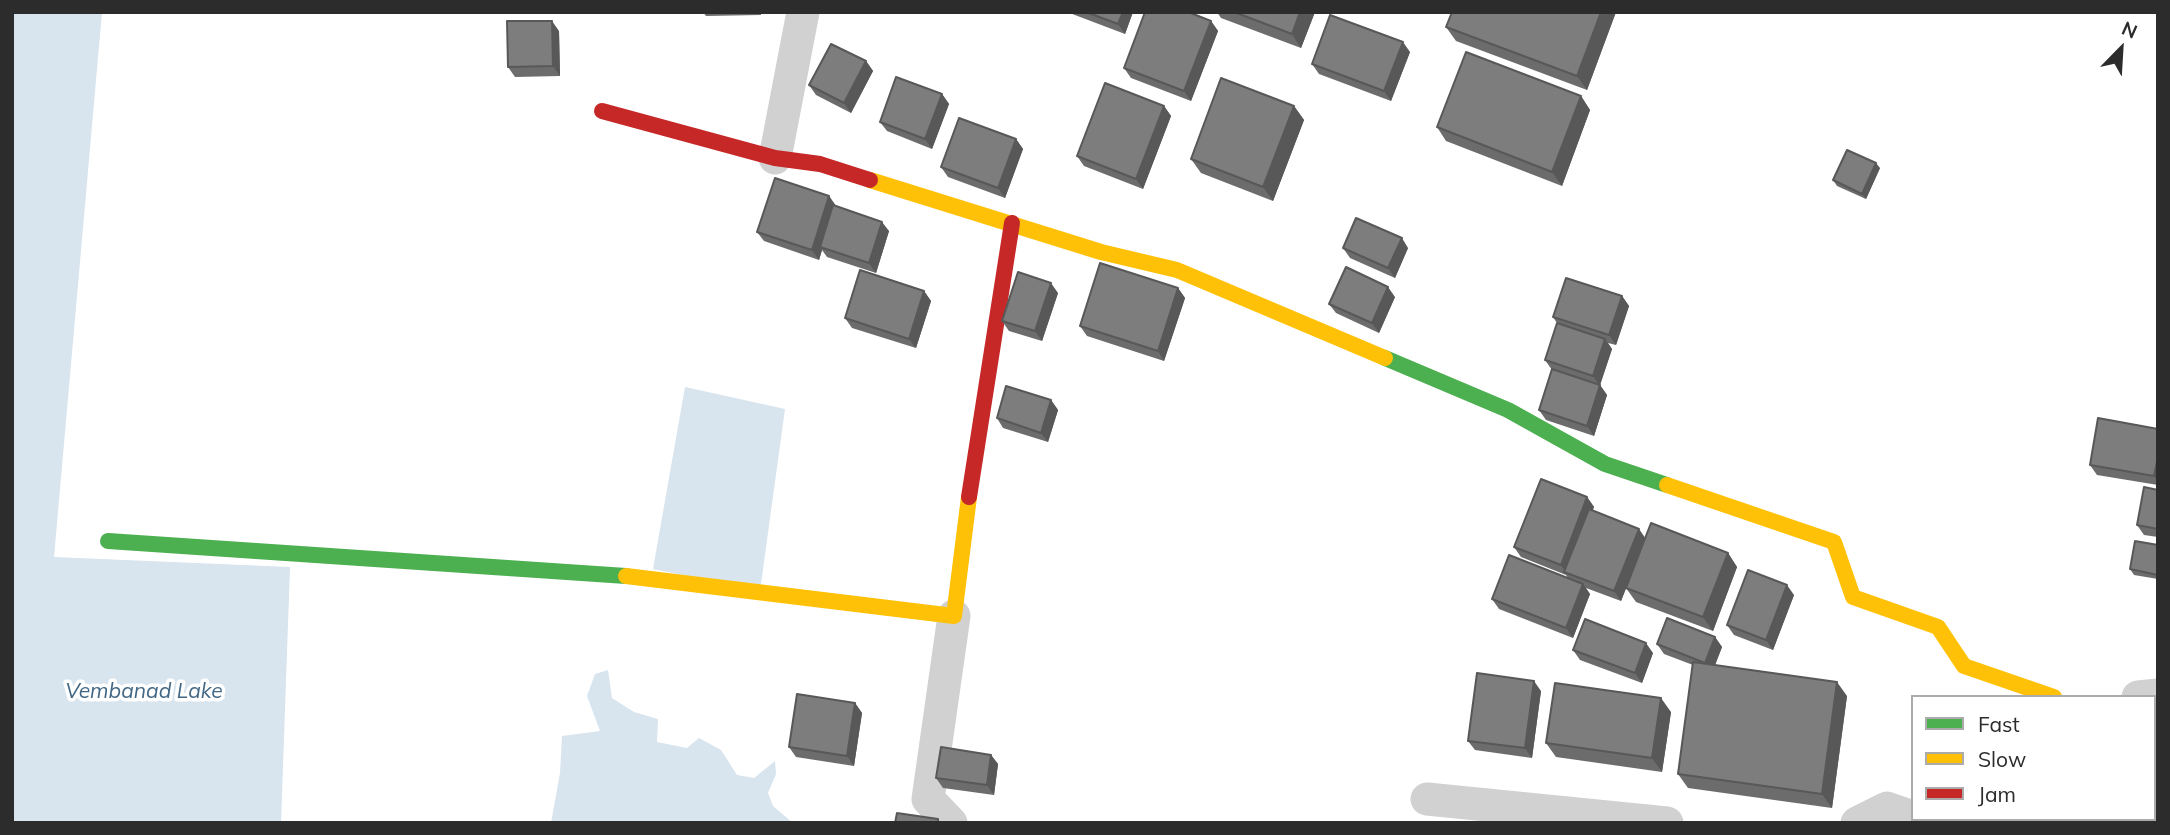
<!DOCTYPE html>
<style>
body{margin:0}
#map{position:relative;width:2170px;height:835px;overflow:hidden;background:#fff;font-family:Mulish,sans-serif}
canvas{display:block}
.frame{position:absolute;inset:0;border:14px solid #2c2c2c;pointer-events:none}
.legend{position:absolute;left:1911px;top:695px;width:245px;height:126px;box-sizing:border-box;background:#fff;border:2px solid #ababab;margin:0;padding:9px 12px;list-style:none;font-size:21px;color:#2c2c2c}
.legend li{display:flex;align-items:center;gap:14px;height:35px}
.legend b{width:35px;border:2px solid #ababab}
.north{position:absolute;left:2086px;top:14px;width:70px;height:70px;-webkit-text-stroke:5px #fff;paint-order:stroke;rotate:24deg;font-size:19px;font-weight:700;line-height:28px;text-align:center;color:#2c2c2c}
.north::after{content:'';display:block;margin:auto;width:24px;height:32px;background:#2c2c2c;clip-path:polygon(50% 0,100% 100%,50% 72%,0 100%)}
</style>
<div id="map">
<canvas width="2170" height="835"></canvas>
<div class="frame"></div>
<ul class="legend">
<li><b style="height:9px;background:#4caf50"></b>Fast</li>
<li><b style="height:9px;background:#ffc107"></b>Slow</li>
<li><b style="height:9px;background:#c62828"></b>Jam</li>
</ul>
<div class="north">N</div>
</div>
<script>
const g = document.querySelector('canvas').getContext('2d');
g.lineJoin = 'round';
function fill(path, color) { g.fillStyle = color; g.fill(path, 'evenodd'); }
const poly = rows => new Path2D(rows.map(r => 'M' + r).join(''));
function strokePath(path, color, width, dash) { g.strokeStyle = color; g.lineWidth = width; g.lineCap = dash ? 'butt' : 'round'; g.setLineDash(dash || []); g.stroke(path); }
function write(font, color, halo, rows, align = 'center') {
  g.font = font + ' Mulish,sans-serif'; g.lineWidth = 7; g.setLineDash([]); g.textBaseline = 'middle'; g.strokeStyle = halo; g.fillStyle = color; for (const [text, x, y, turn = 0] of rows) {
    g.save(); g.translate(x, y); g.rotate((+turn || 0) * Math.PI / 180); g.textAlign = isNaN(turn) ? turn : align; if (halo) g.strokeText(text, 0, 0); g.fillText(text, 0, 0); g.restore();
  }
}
fill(poly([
 [12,12,102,12,54,557,290,567,281,823,12,823],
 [685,387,785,409,760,591,653,569],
 [608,670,612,698,634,712,658,719,657,742,687,748,699,738,721,750,737,775,754,778,775,761,776,774,768,793,773,806,793,823,551,823,560,773,562,736,600,731,587,696,595,674]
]), '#d8e4ee');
strokePath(poly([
 [775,158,803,12],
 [2138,697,2158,695],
 [1427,799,1667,823],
 [951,823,928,799,954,616],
 [1857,823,1887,808,1913,817],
 [2040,823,2041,819]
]), '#d1d1d1', 33);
strokePath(poly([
 [1385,358,1508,410,1605,464,1667,485],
 [108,541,626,576]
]), '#4caf50', 16);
strokePath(poly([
 [870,180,1101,252,1177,270,1385,358],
 [1667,485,1834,542,1853,597,1938,627,1964,666,2054,697],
 [626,576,954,616,969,497]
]), '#ffc107', 16);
strokePath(poly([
 [602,111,775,158,820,164,870,180],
 [969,497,1012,223]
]), '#c62828', 16);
fill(poly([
 [703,12,761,12,761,15,706,16],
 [1067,12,1133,12,1125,34],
 [1217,12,1315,12,1301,48,1221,18],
 [1616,12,1587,90,1456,41,1446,27],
 [1211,21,1218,31,1191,101,1131,78,1124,68],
 [559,31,560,76,515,77,508,67],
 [1410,52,1391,101,1319,74,1312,64],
 [866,61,873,71,851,113,816,95,809,85],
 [942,94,949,104,932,149,887,131,880,122],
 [1581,96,1590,110,1562,186,1446,141,1437,127],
 [1164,106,1171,116,1143,189,1084,166,1077,156],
 [1294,106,1304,120,1273,201,1201,173,1191,159],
 [1016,139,1023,149,1005,198,948,177,941,167],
 [1880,168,1866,199,1837,186,1833,180],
 [829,196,836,206,889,231,876,273,827,257,822,250,819,260,764,241,757,232],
 [1343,248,1408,248,1395,278,1350,258],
 [1178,288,1185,298,1164,361,1087,336,1080,326],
 [924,291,931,301,916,348,852,328,845,318],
 [1058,293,1042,341,1009,331,1002,321],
 [1622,296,1629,306,1616,345,1608,343,1612,349,1600,385,1607,395,1594,436,1546,420,1539,410,1552,370,1545,360,1557,323,1553,317],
 [1395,297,1379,333,1336,313,1329,304],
 [1051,400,1058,410,1048,442,1003,428,997,418],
 [2158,429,2158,485,2097,475,2090,465],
 [2158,490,2158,537,2144,535,2137,525],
 [1587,497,1594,507,1592,511,1645,538,1728,553,1737,567,1713,631,1636,602,1626,588,1621,601,1586,588,1590,594,1573,638,1499,609,1492,599,1568,578,1566,575,1521,557,1514,547],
 [2158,545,2158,579,2134,575,2130,569],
 [1794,595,1773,650,1734,635,1727,625],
 [1715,637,1722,647,1715,665,1847,696,1832,808,1688,788,1678,774,1693,665,1664,654,1657,644],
 [1573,650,1653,653,1642,683,1580,660],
 [1541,691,1532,758,1475,750,1468,741],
 [855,703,862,713,854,766,796,757,789,747],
 [2154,711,2158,711,2158,747,2154,746],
 [1671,712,1662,772,1556,757,1546,743],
 [991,755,998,764,994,795,943,788,936,778]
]), '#6c6c6c');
fill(poly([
 [1123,12,1133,12,1125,34,1118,24],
 [1300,12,1315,12,1301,48,1292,34],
 [1601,12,1616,12,1587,90,1577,76],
 [552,21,559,31,560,76,553,66],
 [1211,21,1218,31,1191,101,1184,91],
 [1403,42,1410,52,1391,101,1384,91],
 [866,61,873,71,851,113,844,103],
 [942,94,949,104,932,149,925,139],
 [1581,96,1590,110,1562,186,1552,172],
 [1164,106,1171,116,1143,189,1136,179],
 [1294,106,1304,120,1273,201,1263,187],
 [1016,139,1023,149,1005,198,998,188],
 [1876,163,1880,168,1866,199,1862,194],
 [829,196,836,206,823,248,820,247,822,250,819,260,812,250],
 [882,222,889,231,876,273,869,263],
 [1402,238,1408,248,1395,278,1388,268],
 [1051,283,1058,293,1042,341,1035,331],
 [1388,287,1395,297,1379,333,1372,323],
 [1178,288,1185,298,1164,361,1158,351],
 [924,291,931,301,916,348,909,339],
 [1622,296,1629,306,1616,345,1609,335],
 [1605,339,1612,349,1600,385,1607,395,1594,436,1587,426,1600,386,1593,376],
 [1051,400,1058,410,1048,442,1041,433],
 [2158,457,2158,481,2154,476],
 [1587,497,1594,507,1568,574,1566,573,1561,565],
 [1639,529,1646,539,1621,601,1614,591],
 [1728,553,1737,567,1713,631,1703,617],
 [1583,584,1590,594,1573,638,1566,628],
 [1787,585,1794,595,1773,650,1766,640],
 [1715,637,1722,647,1712,673,1705,663],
 [1646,643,1653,653,1642,683,1635,673],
 [1534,681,1541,691,1532,758,1525,748],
 [1837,682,1847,696,1832,808,1822,794],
 [1661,698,1671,712,1662,772,1652,758],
 [855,703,862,713,854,766,847,756],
 [991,755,998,764,994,795,987,785]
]), '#585858');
const building = poly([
 [1086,12,1123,12,1118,24,1086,12],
 [1145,12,1188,12,1211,21,1184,91,1124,68,1145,12],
 [1234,12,1300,12,1292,34,1234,12],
 [1452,12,1601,12,1577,76,1446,27,1452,12],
 [1330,15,1403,42,1384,91,1312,64,1330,15],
 [507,21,552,21,553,66,508,67,507,21],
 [831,44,866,61,844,103,809,85,831,44],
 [1466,52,1581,96,1552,172,1437,127,1466,52],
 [896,77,942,94,925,139,880,122,896,77],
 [1221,78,1294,106,1263,187,1191,159,1221,78],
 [1105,83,1164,106,1136,179,1077,156,1105,83],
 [959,118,1016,139,998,188,941,167,959,118],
 [1847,150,1876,163,1862,194,1833,180,1847,150],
 [775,178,829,196,812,250,757,232,775,178],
 [833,205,882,222,869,263,820,247,833,205],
 [1356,218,1402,238,1388,268,1343,248,1356,218],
 [1100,263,1178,288,1158,351,1080,326,1100,263],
 [1346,267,1388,287,1372,323,1329,304,1346,267],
 [860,270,924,291,909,339,845,318,860,270],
 [1018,272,1051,283,1035,331,1002,321,1018,272],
 [1566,278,1622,296,1609,335,1553,317,1566,278],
 [1557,323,1605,339,1593,376,1545,360,1557,323],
 [1552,369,1600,385,1587,426,1539,410,1552,369],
 [1006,386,1051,400,1041,433,997,418,1006,386],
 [2098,418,2158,429,2158,457,2154,476,2090,465,2098,418],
 [1541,479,1587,497,1561,565,1514,547,1541,479],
 [2144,487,2158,490,2158,529,2137,525,2144,487],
 [1589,509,1639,529,1614,591,1564,572,1589,509],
 [1651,523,1728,553,1703,617,1626,588,1651,523],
 [2135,541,2158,545,2158,575,2130,569,2135,541],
 [1509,555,1583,584,1566,628,1492,599,1509,555],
 [1748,570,1787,585,1766,640,1727,625,1748,570],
 [1667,618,1715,637,1705,663,1657,644,1667,618],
 [1585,619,1646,643,1635,673,1573,650,1585,619],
 [1693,662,1837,682,1822,794,1678,774,1693,662],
 [1477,673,1534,681,1525,748,1468,741,1477,673],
 [1555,683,1661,698,1652,758,1546,743,1555,683],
 [797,694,855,703,847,756,789,747,797,694],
 [2154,711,2158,711,2158,738,2154,738,2154,711],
 [941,747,991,755,987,785,936,778,941,747],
 [897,813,938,819,938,823,895,823,897,813]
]);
fill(building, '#7d7d7d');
strokePath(building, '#585858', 2);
write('italic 21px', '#436885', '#fff', [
 ["Vembanad Lake",144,692]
]);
</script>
